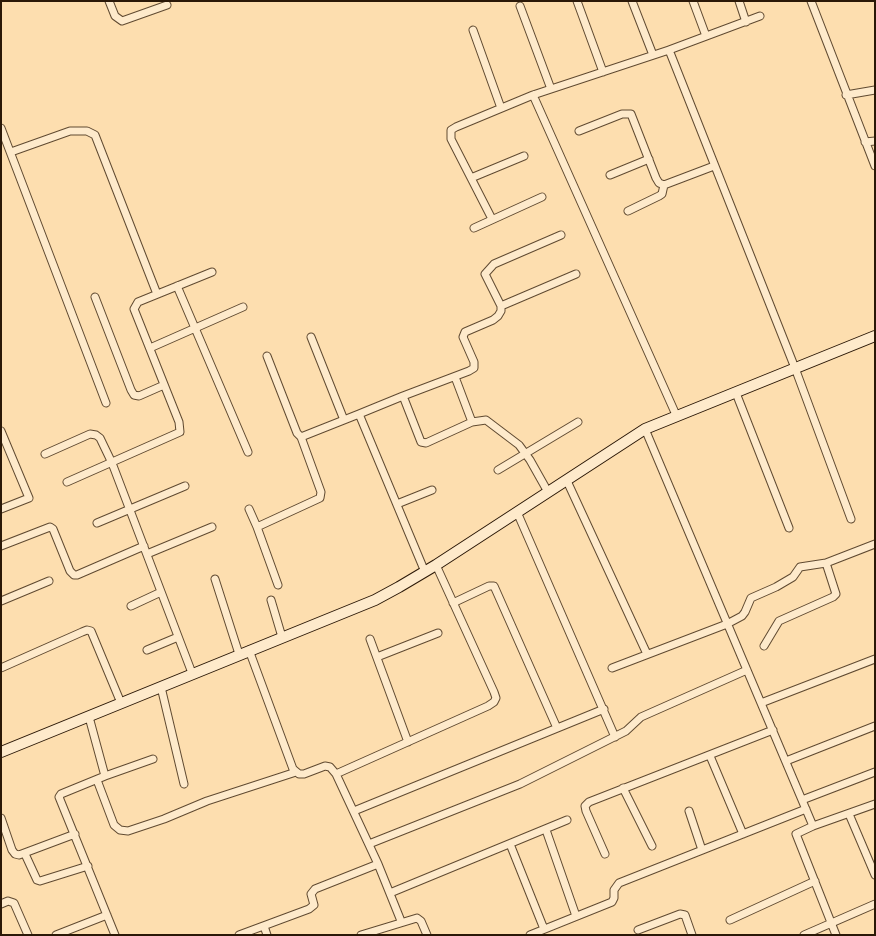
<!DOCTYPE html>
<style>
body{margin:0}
#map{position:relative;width:876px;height:936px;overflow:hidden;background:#fddeaf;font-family:Vollkorn,serif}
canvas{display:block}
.frame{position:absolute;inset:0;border:2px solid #2b1807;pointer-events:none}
</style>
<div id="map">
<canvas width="876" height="936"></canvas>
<div class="frame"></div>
</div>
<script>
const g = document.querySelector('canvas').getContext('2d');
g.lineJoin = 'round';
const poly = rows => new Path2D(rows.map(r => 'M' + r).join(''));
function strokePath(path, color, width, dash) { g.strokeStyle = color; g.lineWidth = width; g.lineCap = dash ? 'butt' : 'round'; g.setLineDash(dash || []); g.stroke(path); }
const street = poly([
 [109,1,115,16,122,21,167,5],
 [577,1,603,72],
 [632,1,653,55],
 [693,1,706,36],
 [739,1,746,22],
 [811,1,875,166],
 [520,6,551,89],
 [473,30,501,108],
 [669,50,795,368,851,519],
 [533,95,677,417],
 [846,95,875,90],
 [1,128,106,403],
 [579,131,622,114,631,114,656,178,659,183,664,185,714,166],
 [865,142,875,141],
 [11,152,70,131,87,131,95,135,157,294],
 [610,175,649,159],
 [471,178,524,156],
 [628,211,659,196,662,194,664,185],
 [492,219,451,139,451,130,456,127,533,95,669,50,760,16],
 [474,228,542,197],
 [177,286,248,452],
 [95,297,131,390,134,395,139,396,164,385],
 [501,306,576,274],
 [311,337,344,420],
 [150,348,243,307],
 [267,356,297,433,301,437,359,414],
 [455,377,472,422],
 [736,393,789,528],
 [403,396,359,414,425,572],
 [645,429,813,826],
 [1,431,29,498,1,509],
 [45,454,90,434,96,435,100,438,112,463,192,673],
 [498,470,578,422],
 [567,481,647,654],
 [67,482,180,432,179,422,134,309,138,302,212,272],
 [548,492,530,460,519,445,486,420,472,422,426,443,421,442,403,396,469,371,474,368,474,362,463,337,465,332,493,320,498,316,501,311,501,306,485,274,494,264,561,235],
 [397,504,432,490],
 [249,509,257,527],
 [517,512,615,737],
 [97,523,185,486],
 [1,546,50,527,53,529,70,571,74,575,77,575,144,546],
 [147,554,212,527],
 [215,579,239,654],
 [278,585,257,527,320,498,321,492,301,437],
 [271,600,282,637],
 [1,601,49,581],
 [453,603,489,586,494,586,557,728],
 [131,606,161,592],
 [370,639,408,742],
 [764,646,779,621,833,597,836,594,826,563],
 [147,650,178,637],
 [249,650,293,769,299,774,304,774,325,766,330,767,336,774,378,864,401,921],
 [377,657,438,633],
 [1,668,82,632,87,630,91,631,121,703],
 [612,668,727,624,742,616,745,612,751,598,776,587,793,577,800,567,826,563,875,544],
 [161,687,184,784],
 [761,703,875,659],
 [89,717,105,776,153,759],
 [710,756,743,834],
 [786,761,875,726],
 [336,774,488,706,494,702,496,698,494,692,436,565],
 [105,776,61,794,59,797,115,935],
 [97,780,114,825,120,830,128,831,164,819,207,801,296,772],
 [623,788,652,846],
 [802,800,875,772],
 [354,811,604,709],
 [689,811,702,850],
 [849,814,875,875],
 [1,818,12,850,15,854,19,855,75,834],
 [546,830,576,916],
 [369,844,520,784,626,731,641,717,747,670],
 [510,844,544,929],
 [25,854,37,880,40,881,88,866],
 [605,854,586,811,585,806,589,802,773,730],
 [390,893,567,820],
 [1,904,8,901,14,903,28,935],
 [730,920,815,881],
 [264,926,267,935],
 [638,930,680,914,685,915,692,935],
 [56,935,107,915],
 [239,935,309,909,314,905,311,894,315,889,378,864],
 [361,935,417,918,421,921,427,935],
 [530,935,612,902,614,898,614,890,619,883,806,809],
 [804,935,875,904],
 [836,935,796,834,813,826,875,804]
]);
const secondary = poly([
 [1,752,375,600,399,587,436,565,645,429,875,336]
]);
strokePath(street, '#604a31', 9);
strokePath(secondary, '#2b1807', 12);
strokePath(street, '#feeacb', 7);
strokePath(secondary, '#feeacb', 10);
</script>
